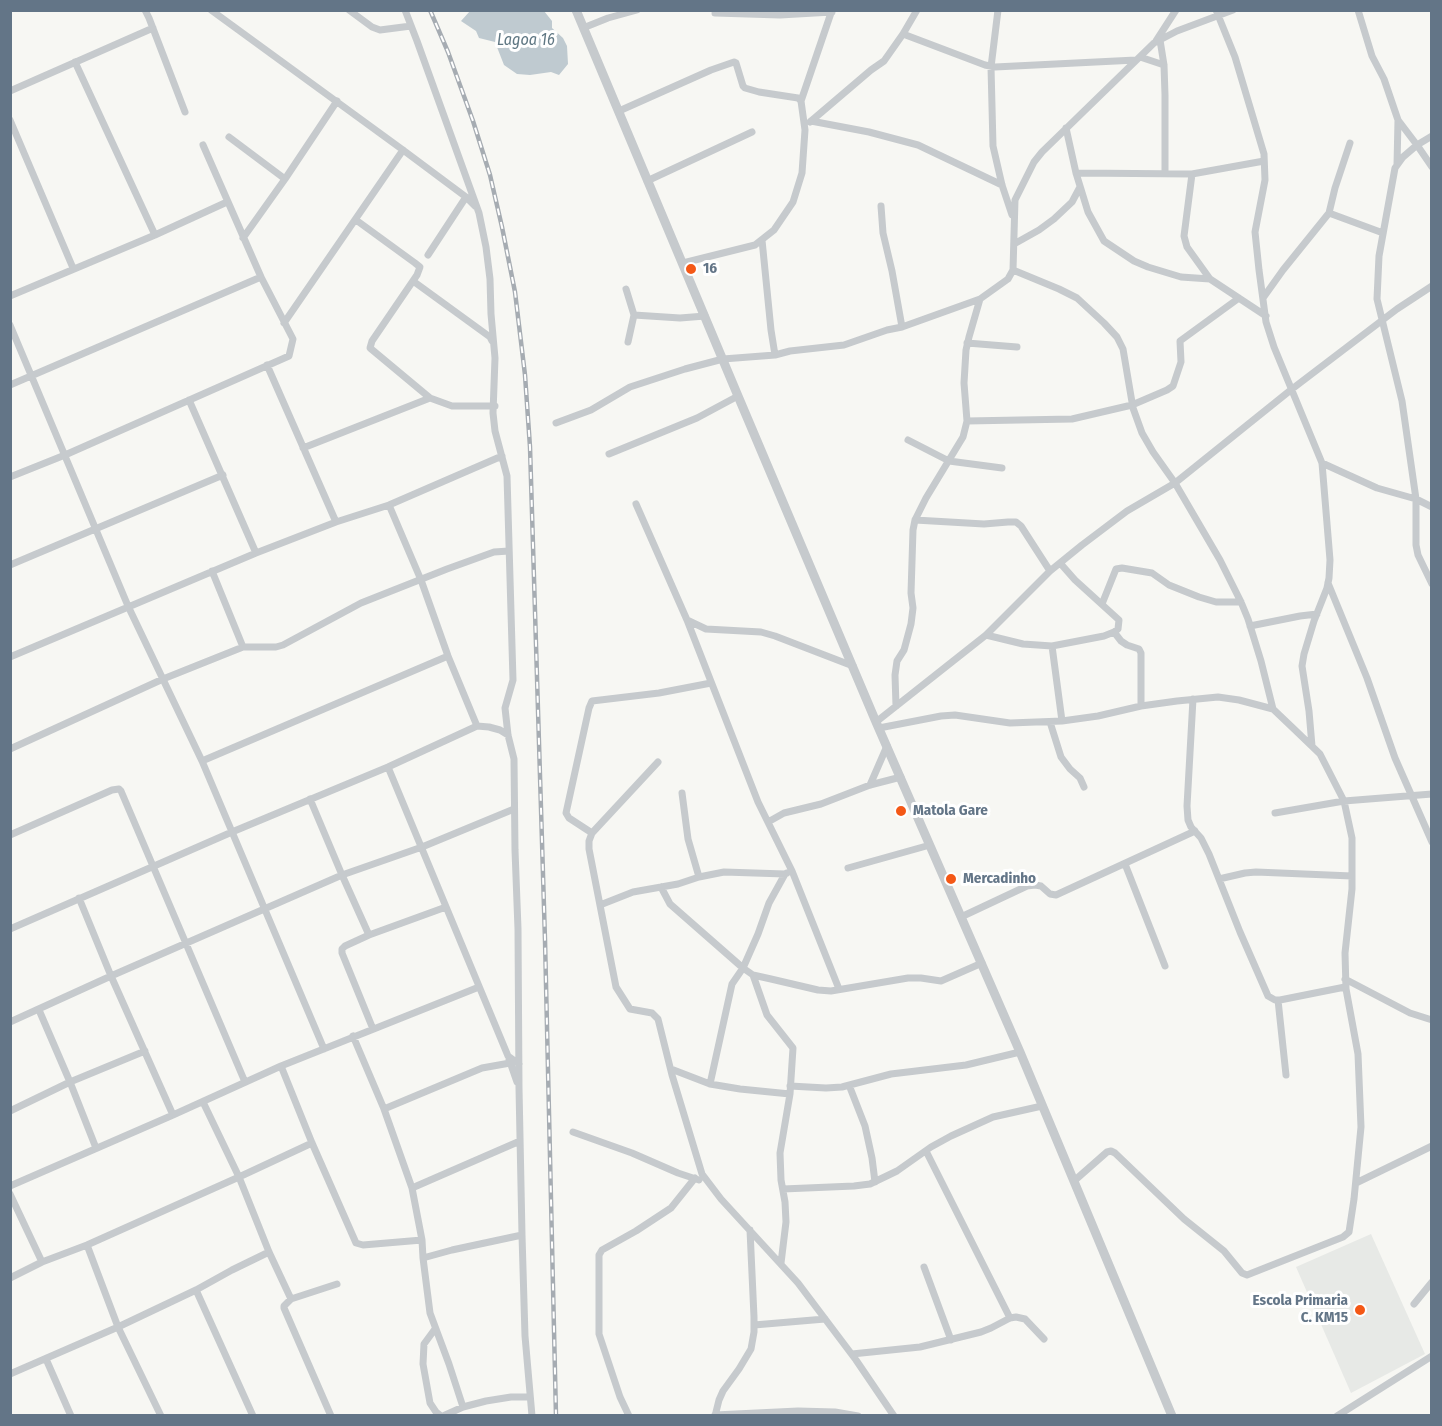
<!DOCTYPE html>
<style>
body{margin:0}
#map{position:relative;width:1442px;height:1426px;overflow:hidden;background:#f7f7f3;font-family:"Fira Sans Condensed",sans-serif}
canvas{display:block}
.frame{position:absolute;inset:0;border:12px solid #637587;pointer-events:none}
</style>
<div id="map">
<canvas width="1442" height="1426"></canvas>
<div class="frame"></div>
</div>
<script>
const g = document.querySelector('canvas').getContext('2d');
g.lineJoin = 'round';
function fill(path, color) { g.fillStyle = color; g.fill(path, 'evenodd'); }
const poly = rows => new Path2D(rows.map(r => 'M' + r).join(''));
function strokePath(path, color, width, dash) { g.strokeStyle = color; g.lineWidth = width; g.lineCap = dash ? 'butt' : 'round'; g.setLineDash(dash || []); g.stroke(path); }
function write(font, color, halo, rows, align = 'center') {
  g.font = font + ' "Fira Sans Condensed",sans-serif'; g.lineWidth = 6; g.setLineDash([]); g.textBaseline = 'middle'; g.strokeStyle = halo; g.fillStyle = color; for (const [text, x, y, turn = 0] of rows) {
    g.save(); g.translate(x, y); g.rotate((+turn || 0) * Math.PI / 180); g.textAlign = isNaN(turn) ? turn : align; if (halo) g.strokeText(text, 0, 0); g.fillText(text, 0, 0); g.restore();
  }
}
fill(poly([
 [1371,1234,1425,1354,1351,1393,1296,1267]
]), '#e7e9e6');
fill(poly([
 [470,11,544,11,552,21,552,28,563,38,567,46,568,64,559,75,551,72,530,75,517,74,504,65,495,42,479,38,476,31,461,21]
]), '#bfcad0');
strokePath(poly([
 [145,10,149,18,185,112],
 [211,10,403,150,466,197,475,206],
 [349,10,372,27,380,30,411,26],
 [405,10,417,41,479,213,486,247,490,279,491,314,495,358,493,413,495,431,507,476,513,680,505,708,508,735,514,759,515,850,518,929,519,1088,522,1235,525,1336,532,1416],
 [998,10,991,67,993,146,1002,185,1012,215],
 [1216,10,1235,57,1264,154,1265,180,1255,232,1259,270,1266,322,1274,347,1322,463,1330,560,1329,578,1327,588,1314,621,1304,654,1302,666,1309,711,1312,746],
 [1358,10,1372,56,1384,79,1398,120,1417,145,1432,167],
 [715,13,780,15,832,12],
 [583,28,608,18,637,10],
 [903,34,985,65,995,67,1136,60],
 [1160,40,1164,65,1165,95,1165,173],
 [1156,41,1176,10],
 [1140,57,1164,65],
 [75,62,155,235],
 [10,91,153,28],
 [801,101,832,10],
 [619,111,711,70,734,62,736,63,743,86,745,88,759,92,798,98,801,101,805,130,802,173,793,202,774,230,755,245,683,263],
 [10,120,73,268],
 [811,121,869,132,918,145,1002,185],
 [810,122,871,70,884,61,903,34,917,10],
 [1066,128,1076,173,1088,212,1104,241,1134,261,1148,267,1181,277,1210,279],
 [1432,136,1417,145,1403,157,1395,168,1379,256,1377,299,1402,401,1416,499,1416,545,1418,555,1432,584],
 [229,137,285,179],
 [1397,165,1398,120],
 [1076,173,1192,174,1264,161],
 [1192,174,1184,236,1187,247,1210,279,1266,316],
 [647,181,752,132],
 [881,206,883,233,892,271,902,327],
 [1329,213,1383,233],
 [356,220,415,263,420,267,417,275,372,341,370,348,430,398],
 [243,238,285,179,337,101],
 [762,240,771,330,775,355],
 [1014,244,1039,230,1054,219,1072,202,1080,187],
 [428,255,466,197],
 [1013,270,1059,289,1077,298,1104,323,1117,337,1123,349,1133,408,1142,433,1153,452,1175,483,1220,560,1241,602,1248,619,1261,661,1273,709],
 [413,281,490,337,492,341],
 [626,289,634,315,680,318,705,316],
 [10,296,155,235,227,202],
 [1263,298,1283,270,1329,213,1335,188,1350,143],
 [284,323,403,150],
 [10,325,128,606,202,761,324,1049],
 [628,342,634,315],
 [967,343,1017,347],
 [267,365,336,522],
 [10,385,261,277],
 [189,400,256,553],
 [967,421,964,383,966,350,969,337,980,299],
 [556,423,591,410,630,387,685,369,723,359,775,355,790,351,844,345,887,330,902,327,980,299,1008,279,1013,270,1015,200,1034,162,1042,152,1154,43,1177,31,1233,10],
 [908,440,949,461,1002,468],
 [303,448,430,398,452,406,495,406],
 [609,454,697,418,738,396],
 [1322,463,1377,488,1416,499,1432,507],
 [10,477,65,455,289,356,293,339,261,277,203,145],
 [636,504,687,620,706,629,761,632,775,636,853,666],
 [389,505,421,580,448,656,477,726],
 [915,520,984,524,1008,522,1016,522,1021,526,1050,571],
 [10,565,223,475],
 [212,571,243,647],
 [1328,583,1367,678,1395,758,1432,842],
 [1102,604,1116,569,1122,568,1152,573,1169,585,1199,597,1216,602,1241,602],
 [687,620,758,802,792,871,839,989],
 [1250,626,1300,616,1317,614],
 [1114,632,1121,641,1127,645,1139,649,1141,653,1141,706],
 [986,635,1023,644,1052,646,1104,636,1114,632,1118,629,1119,620,1075,580,1060,563],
 [1052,646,1062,721],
 [10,657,256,553,336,522,389,505,502,456],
 [1193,699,1187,806,1188,820,1191,827,1201,838,1209,854,1240,932,1268,996,1275,1000,1280,1000,1345,987],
 [896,706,895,675,897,661,904,650,911,624,913,608,911,593,913,530,915,520,926,498,963,437,967,421,1072,419,1132,405,1167,390,1173,386,1181,362,1180,341,1239,298],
 [876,722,986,635,1050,571,1082,545,1127,511,1175,483,1292,389,1397,309,1432,286],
 [1050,722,1061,757,1070,769,1080,778,1084,787],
 [879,728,941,716,955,715,1010,723,1062,721,1098,716,1141,706,1177,701,1218,697,1239,700,1273,709,1294,729,1320,754,1344,801,1352,838,1352,889,1345,953,1346,989,1358,1054,1361,1127,1354,1199,1349,1232,1343,1237,1247,1275,1242,1273,1224,1251,1184,1219,1115,1153,1111,1151,1107,1152,1074,1181],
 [10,749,163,679,243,647,276,647,283,645,361,603,447,569,494,552,509,551],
 [202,761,448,656],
 [658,762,592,833,589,841,589,849,616,987,630,1009,652,1013,658,1019,672,1075,702,1174,721,1199,798,1283,856,1360,894,1416],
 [388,767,508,1056,519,1064],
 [870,785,887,746],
 [682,793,688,839,699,877],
 [310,799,342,875,369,935],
 [1275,813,1344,801,1432,794],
 [768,822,784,813,821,804,870,785,901,777],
 [592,833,569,818,566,813,589,708,592,701,659,693,711,683],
 [10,835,112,790,119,789,121,791,245,1082],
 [1125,864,1165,966],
 [848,868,930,845],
 [1219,879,1245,873,1256,872,1352,876],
 [661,887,670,904,743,968,753,975,771,979,818,990,831,991,908,978,921,978,941,981,982,963],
 [79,898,111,976,173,1115],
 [600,905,633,892,678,884,699,877,724,872,785,874,787,873],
 [961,917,1027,886,1035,885,1041,886,1050,894,1056,895,1195,831],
 [10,929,232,832,388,767,477,726,489,727,500,730,508,735],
 [753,975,767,1015,793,1048,790,1094,780,1153,781,1180,785,1202,786,1222,781,1263],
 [1345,979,1410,1013,1432,1020],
 [1278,1000,1286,1075],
 [39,1010,70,1082,96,1148],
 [10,1022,111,976,342,875,422,847,514,809],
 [373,1029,342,953,342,949,345,946,369,935,446,907],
 [353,1036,384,1109,412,1188,422,1240,423,1258,430,1313,449,1364,463,1407],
 [509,1059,517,1082],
 [281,1066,312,1143,356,1243,363,1245,422,1240],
 [671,1069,710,1084,740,1089,790,1094],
 [710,1084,732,984,743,968,758,934,769,903,785,874],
 [849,1085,865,1126,872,1158,875,1182],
 [790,1086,826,1088,842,1087,891,1074,966,1065,1020,1052],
 [203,1102,239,1177,269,1252,291,1299],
 [384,1109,482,1068,510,1063],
 [10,1111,70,1082,145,1051],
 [573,1132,632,1153,678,1173,699,1180],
 [926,1151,1010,1318],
 [1356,1183,1432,1146],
 [10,1186,173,1115,281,1066,479,987],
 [412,1188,520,1141],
 [783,1189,854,1186,870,1184,897,1171,931,1147,951,1136,993,1117,1042,1106],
 [10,1194,42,1262],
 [87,1245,118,1327,161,1416],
 [423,1258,452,1250,522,1235],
 [924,1267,951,1340],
 [10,1278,42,1262,87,1245,239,1177,312,1143],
 [196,1290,253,1416],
 [1414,1304,1432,1282],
 [754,1325,825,1319],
 [435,1329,424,1344,423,1364,430,1403,436,1412,441,1416],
 [852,1354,920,1347,981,1332,991,1328,1010,1318,1016,1317,1025,1319,1044,1339],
 [46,1359,71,1416],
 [10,1374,118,1327,196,1290,232,1270,269,1252],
 [715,1415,798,1411,835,1412,858,1416],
 [331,1416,284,1308,284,1306,291,1299,337,1284],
 [443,1416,463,1407,486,1401,511,1397,530,1397],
 [629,1416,620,1397,599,1334,599,1255,602,1250,636,1231,671,1208,695,1178],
 [715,1416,719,1400,723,1391,739,1369,751,1349,754,1332,754,1317,750,1230],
 [1337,1416,1432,1356]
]), '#c6cacd', 7);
strokePath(poly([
 [576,10,738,396,876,722,1020,1052,1172,1416]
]), '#c6cacd', 9);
const rail = poly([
 [430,10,448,52,473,121,490,175,502,227,515,292,525,375,530,447,545,940,556,1416]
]);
strokePath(rail, '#a6acb2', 4.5);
strokePath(rail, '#fff', 2, [7]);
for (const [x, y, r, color] of [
 [691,269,6,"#f45816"],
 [901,811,6,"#f45816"],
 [951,879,6,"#f45816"],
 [1360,1310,6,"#f45816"]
]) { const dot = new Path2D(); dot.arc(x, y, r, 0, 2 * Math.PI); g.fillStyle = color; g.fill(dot); strokePath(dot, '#fff', 2); }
write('bold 15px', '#637587', '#fff', [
 ["16",703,269],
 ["Matola Gare",913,811],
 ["Mercadinho",963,879],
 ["Escola Primaria",1348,1301,"right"],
 ["C. KM15",1348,1318,"right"]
], 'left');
write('italic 16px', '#5f7783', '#fff', [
 ["Lagoa 16",526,41]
]);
</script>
